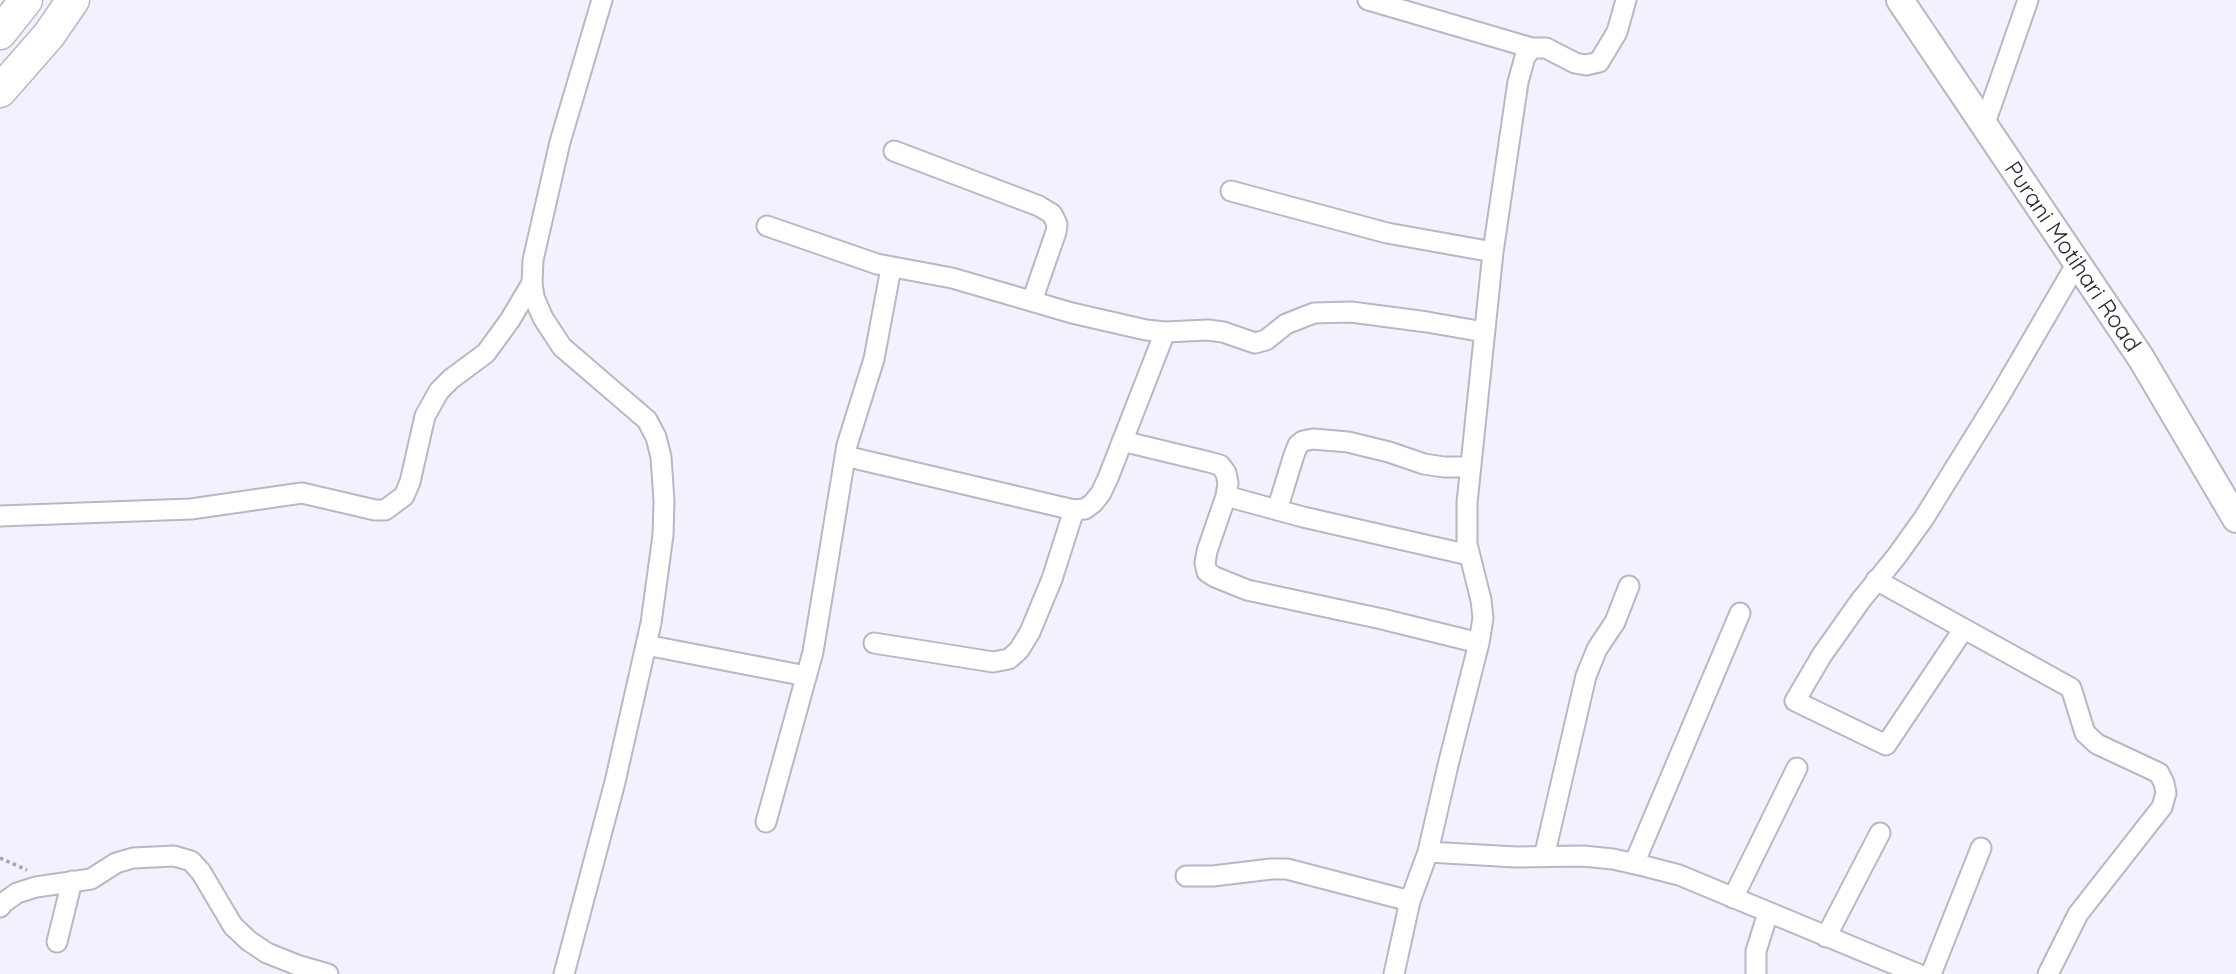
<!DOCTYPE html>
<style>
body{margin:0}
canvas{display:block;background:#f1f2fd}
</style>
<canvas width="2236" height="974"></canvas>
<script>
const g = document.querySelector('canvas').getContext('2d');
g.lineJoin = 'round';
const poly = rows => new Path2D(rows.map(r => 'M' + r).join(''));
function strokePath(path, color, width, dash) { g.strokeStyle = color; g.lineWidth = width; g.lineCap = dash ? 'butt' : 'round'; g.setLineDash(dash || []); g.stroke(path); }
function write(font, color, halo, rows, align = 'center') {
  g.font = font + ' Quicksand,sans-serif'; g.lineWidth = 7; g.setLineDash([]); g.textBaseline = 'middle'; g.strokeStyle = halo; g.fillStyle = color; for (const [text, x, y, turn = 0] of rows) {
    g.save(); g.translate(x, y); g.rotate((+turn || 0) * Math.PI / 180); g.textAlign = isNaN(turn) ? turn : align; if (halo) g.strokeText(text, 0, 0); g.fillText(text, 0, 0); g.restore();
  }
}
const minor = poly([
 [1368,0,1532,48],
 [1984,126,2028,0],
 [894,151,1039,206,1052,214,1057,224,1056,232,1032,301],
 [1231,191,1387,233,1493,252],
 [767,226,877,264,952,278,1072,313,1146,330,1165,332,1208,330,1223,332,1255,343,1266,340,1286,324,1314,313,1351,312,1427,322,1484,332],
 [1122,441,1209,462,1220,465,1226,473,1228,483,1226,496,1207,551,1205,563,1207,572,1215,577,1247,590,1382,619,1479,643],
 [845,456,1074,510,1085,509,1093,503,1101,493,1108,478,1165,332],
 [1226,496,1303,517,1469,555],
 [1277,510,1294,455,1298,445,1303,441,1313,439,1348,442,1389,452,1424,464,1444,467,1471,467],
 [0,516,191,509,302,493,375,510,385,510,404,496,410,482,425,416,439,391,451,379,486,353,510,320,532,283],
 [1876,580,2071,688,2085,733,2097,744,2159,773,2164,783,2166,793,2162,807,2078,914,2048,974],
 [1963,630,1886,745,1795,701,1822,655,1861,600,1896,557,1924,518,1999,397,2077,263],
 [874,643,993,662,1009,659,1019,650,1030,632,1052,579,1074,510],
 [646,645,806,676],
 [766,822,813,652,847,445,874,359,891,268],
 [1428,852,1516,857,1583,856,1613,859,1644,866,1679,875,1918,974],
 [1544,857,1586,676,1597,649,1615,622,1629,586],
 [1634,864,1740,613],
 [1186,876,1213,876,1271,869,1287,869,1410,901],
 [1733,898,1797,768],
 [0,907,3,903,17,893,36,887,91,879,116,863,133,858,174,856,191,861,201,872,233,926,249,941,267,953,297,965,328,974],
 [1826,937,1880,833],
 [57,942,72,881],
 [564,974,615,782,651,623,663,535,664,501,661,457,656,437,647,420,562,347,543,318,534,297,532,283,533,260,560,142,602,0],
 [1394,974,1410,901,1428,852,1448,765,1479,643,1483,618,1481,600,1467,544,1467,503,1493,252,1518,82,1525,57,1532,48,1546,48,1575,63,1586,65,1599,62,1617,32,1626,0],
 [1756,974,1756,951,1768,913],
 [1931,974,1981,848]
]);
const secondary = poly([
 [1900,0,2141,358,2236,519]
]);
const trunk = poly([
 [0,33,26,0],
 [0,91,49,35,73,0]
]);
strokePath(minor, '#b7b8c5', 23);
strokePath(secondary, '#b7b8c5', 30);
strokePath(trunk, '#b7b8c5', 35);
strokePath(poly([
 [0,858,27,870]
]), '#a5a6af', 3.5, [3.5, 3.5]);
strokePath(minor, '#fff', 19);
strokePath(secondary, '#fff', 26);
strokePath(trunk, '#fff', 32);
write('23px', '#27272c', '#fff', [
 ["Purani Motihari Road",2072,257,56]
]);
</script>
